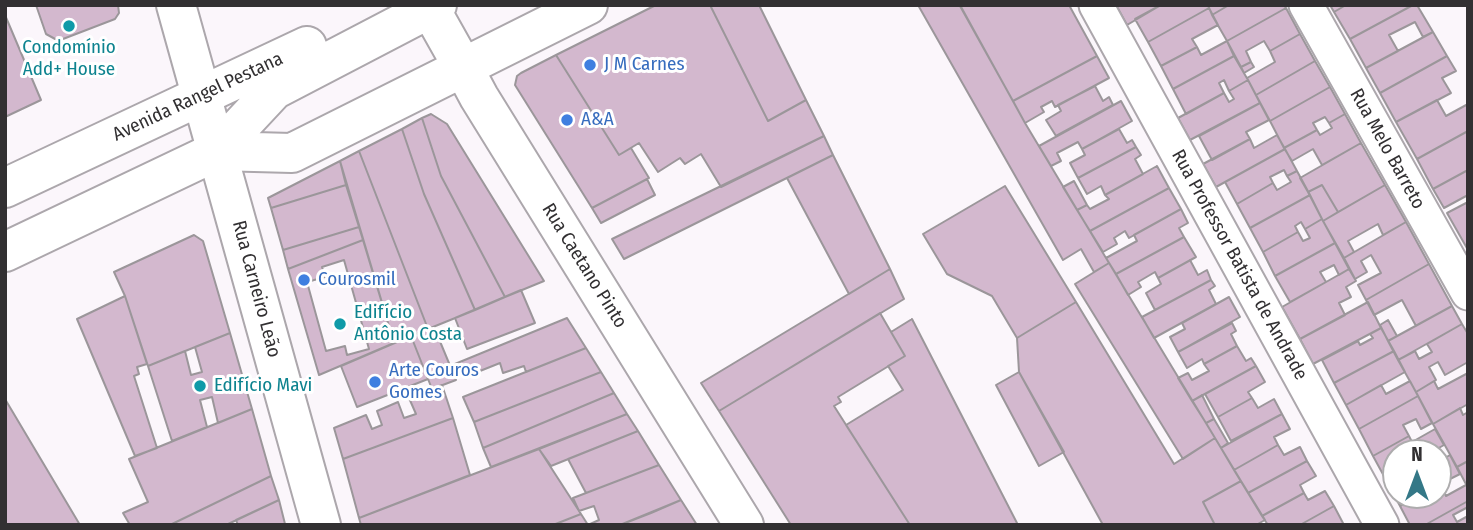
<!DOCTYPE html>
<meta charset="utf-8">
<style>
body{margin:0}
#map{position:relative;width:1473px;height:530px;overflow:hidden;background:#fbf6fb;font-family:"Fira Sans Condensed",sans-serif}
canvas{display:block}
.frame{position:absolute;inset:0;border:7px solid #323032;pointer-events:none}
.north{position:absolute;left:1382px;top:439px;width:70px;height:70px;box-sizing:border-box;background:#fff;border:2px solid #adacad;border-radius:50%;rotate:0deg;font-size:19px;font-weight:700;line-height:28px;text-align:center;color:#323032}
.north::after{content:'';display:block;margin:auto;width:24px;height:32px;background:#347887;clip-path:polygon(50% 0,100% 100%,50% 72%,0 100%)}
</style>
<div id="map">
<canvas width="1473" height="530"></canvas>
<div class="frame"></div>
<div class="north">N</div>
</div>
<script>
const g = document.querySelector('canvas').getContext('2d');
g.lineJoin = 'round';
function fill(path, color) { g.fillStyle = color; g.fill(path, 'evenodd'); }
const poly = rows => new Path2D(rows.map(r => 'M' + r).join(''));
function strokePath(path, color, width, dash) { g.strokeStyle = color; g.lineWidth = width; g.lineCap = dash ? 'butt' : 'round'; g.setLineDash(dash || []); g.stroke(path); }
function write(font, color, halo, rows, align = 'center') {
  g.font = font + ' "Fira Sans Condensed",sans-serif'; g.lineWidth = 6; g.setLineDash([]); g.textBaseline = 'middle'; g.strokeStyle = halo; g.fillStyle = color; for (const [text, x, y, turn = 0] of rows) {
    g.save(); g.translate(x, y); g.rotate((+turn || 0) * Math.PI / 180); g.textAlign = isNaN(turn) ? turn : align; if (halo) g.strokeText(text, 0, 0); g.fillText(text, 0, 0); g.restore();
  }
}
const building = poly([
 [36,5,118,5,119,13,115,19,63,39,57,40,46,34,36,5],
 [656,5,710,5,768,121,806,100,824,136,721,187,701,154,685,164,680,158,658,172,639,143,619,155,556,55,656,5],
 [710,5,759,5,806,100,768,121,710,5],
 [918,5,960,5,1025,123,1109,263,1094,272,1081,249,1063,260,918,5],
 [1069,5,1097,56,1013,101,960,6,1069,5],
 [1116,5,1161,5,1127,25,1116,5],
 [1161,5,1208,5,1209,8,1148,42,1135,19,1161,5],
 [1208,5,1229,5,1212,15,1208,5],
 [1229,5,1284,5,1286,8,1227,41,1212,15,1229,5],
 [1330,5,1346,5,1334,12,1330,5],
 [1346,5,1413,5,1350,39,1334,12,1346,5],
 [1413,5,1417,5,1433,32,1423,37,1415,22,1389,35,1398,51,1366,68,1350,39,1413,5],
 [1209,8,1218,25,1192,39,1197,47,1161,66,1148,42,1209,8],
 [1286,8,1300,34,1270,51,1264,41,1246,51,1251,62,1241,67,1227,41,1286,8],
 [5,15,41,100,5,117,5,15],
 [1433,32,1447,56,1380,93,1366,68,1433,32],
 [1300,34,1315,61,1256,95,1247,78,1275,62,1270,51,1300,34],
 [1227,41,1234,56,1173,89,1161,66,1197,47,1201,55,1227,41],
 [556,55,619,155,631,148,649,178,592,208,515,85,517,76,521,73,556,55],
 [1097,56,1109,78,1055,107,1052,101,1041,107,1044,112,1025,123,1013,101,1097,56],
 [1234,56,1248,80,1229,91,1224,80,1219,83,1224,93,1186,114,1173,89,1234,56],
 [1447,56,1456,71,1442,78,1451,93,1396,122,1380,93,1447,56],
 [1315,61,1330,87,1270,121,1256,95,1315,61],
 [1251,62,1254,67,1244,73,1241,67,1251,62],
 [1248,80,1260,103,1190,140,1178,118,1224,93,1229,102,1234,99,1229,91,1248,80],
 [1095,86,1103,101,1109,97,1113,105,1056,136,1046,120,1061,111,1058,105,1095,86],
 [1330,87,1345,114,1329,123,1325,117,1313,123,1317,130,1284,148,1270,121,1330,87],
 [1437,100,1446,116,1468,104,1468,131,1417,159,1396,122,1437,100],
 [1121,101,1132,121,1082,149,1078,142,1057,153,1061,161,1051,166,1039,146,1121,101],
 [1260,103,1269,120,1246,132,1250,139,1212,160,1199,136,1260,103],
 [431,114,447,124,544,281,505,297,441,176,422,118,431,114],
 [1345,114,1361,143,1322,165,1313,149,1292,161,1284,148,1317,130,1320,135,1332,128,1329,123,1345,114],
 [422,118,441,176,505,297,475,310,424,194,402,129,422,118],
 [402,129,424,194,475,310,428,329,359,151,402,129],
 [1119,129,1127,143,1132,140,1136,147,1078,178,1070,163,1085,155,1082,149,1119,129],
 [1468,131,1468,170,1433,189,1417,159,1468,131],
 [1277,135,1285,149,1216,187,1203,164,1250,139,1254,148,1277,135],
 [824,136,833,155,624,259,612,239,824,136],
 [1361,143,1385,185,1338,212,1322,185,1308,192,1300,178,1361,143],
 [1136,147,1141,155,1135,159,1143,174,1105,195,1101,186,1087,194,1078,178,1136,147],
 [1285,149,1297,171,1287,176,1284,170,1270,177,1273,183,1237,204,1225,182,1285,149],
 [359,151,428,329,394,343,340,161,359,151],
 [833,155,890,269,849,294,787,178,833,155],
 [340,161,346,185,271,208,268,198,340,161],
 [1157,166,1169,188,1090,231,1077,210,1087,205,1090,209,1109,199,1105,195,1157,166],
 [1468,170,1468,195,1444,208,1433,189,1468,170],
 [1297,171,1310,195,1250,228,1237,204,1273,183,1277,190,1291,182,1287,176,1297,171],
 [647,179,655,195,601,223,592,208,647,179],
 [1074,181,1087,205,1077,210,1063,187,1074,181],
 [346,185,359,227,283,250,271,208,346,185],
 [1322,185,1338,212,1323,221,1308,192,1322,185],
 [1385,185,1406,222,1383,235,1378,224,1348,241,1354,252,1344,258,1323,221,1385,185],
 [1005,186,1076,302,1017,338,992,296,947,274,923,234,1005,186],
 [1169,188,1181,209,1129,238,1125,231,1114,238,1117,244,1103,252,1090,231,1169,188],
 [1310,195,1322,219,1305,229,1301,222,1295,226,1298,232,1263,252,1250,228,1310,195],
 [1468,202,1468,250,1447,213,1468,202],
 [1181,209,1188,223,1179,228,1184,237,1116,274,1106,258,1137,241,1134,235,1181,209],
 [1322,219,1335,243,1275,276,1263,252,1298,232,1303,241,1310,238,1305,229,1322,219],
 [1406,222,1429,264,1366,300,1358,285,1381,273,1371,255,1361,261,1367,272,1355,279,1344,258,1406,222],
 [359,227,363,240,288,269,283,250,359,227],
 [194,235,203,241,230,333,148,366,125,296,114,272,194,235],
 [1184,237,1196,257,1158,278,1155,272,1138,282,1141,287,1128,295,1116,274,1184,237],
 [363,240,394,343,319,375,288,269,363,240],
 [1335,243,1349,269,1339,275,1334,265,1320,272,1326,282,1290,302,1275,276,1335,243],
 [344,260,369,349,347,355,345,346,326,351,307,282,325,277,322,267,344,260],
 [1190,260,1198,275,1207,270,1211,280,1155,310,1146,293,1161,284,1158,278,1190,260],
 [1109,263,1215,438,1183,459,1075,284,1109,263],
 [1429,264,1452,306,1416,326,1402,300,1374,315,1366,300,1429,264],
 [890,269,904,299,719,411,701,383,890,269],
 [1349,269,1356,281,1346,287,1351,297,1339,303,1345,315,1300,339,1282,307,1349,269],
 [1211,280,1215,286,1209,290,1216,304,1154,338,1142,317,1211,280],
 [521,290,535,323,467,349,455,318,521,290],
 [125,296,147,364,137,367,139,374,134,376,157,448,135,456,77,319,125,296],
 [1229,297,1240,317,1178,352,1170,337,1185,329,1182,323,1229,297],
 [1076,302,1174,464,1215,438,1241,481,1203,502,1215,525,1103,525,1019,372,1017,338,1076,302],
 [1368,302,1381,328,1313,364,1300,339,1368,302],
 [1452,306,1462,324,1398,360,1388,341,1452,306],
 [880,313,905,356,838,397,841,402,834,406,910,525,791,525,719,411,880,313],
 [567,318,586,348,526,372,524,366,503,373,500,363,465,377,464,374,455,377,450,366,567,318],
 [912,319,1018,525,910,525,846,425,903,390,888,366,905,356,891,332,912,319],
 [1388,320,1397,336,1388,341,1380,325,1388,320],
 [1232,323,1236,331,1231,334,1237,346,1204,364,1202,359,1187,368,1178,352,1232,323],
 [1462,324,1468,334,1468,362,1445,375,1438,362,1429,367,1436,380,1416,392,1398,360,1415,351,1419,359,1432,352,1427,344,1462,324],
 [434,327,456,380,432,389,411,336,434,327],
 [1381,328,1394,351,1334,383,1322,360,1358,341,1360,345,1373,338,1370,334,1381,328],
 [230,333,252,409,218,423,212,397,200,400,207,427,172,441,148,366,185,351,191,375,202,372,195,347,230,333],
 [411,336,428,379,357,407,341,366,411,336],
 [1237,346,1246,361,1251,358,1256,366,1192,401,1178,378,1188,373,1192,380,1209,371,1204,364,1237,346],
 [586,348,601,372,474,422,463,397,586,348],
 [1394,351,1405,372,1346,405,1334,383,1394,351],
 [1256,366,1265,382,1248,392,1252,398,1218,417,1205,394,1256,366],
 [601,372,614,393,483,448,474,422,601,372],
 [1019,372,1064,452,1039,466,996,385,1019,372],
 [1468,373,1468,404,1433,424,1416,392,1434,381,1438,389,1468,373],
 [1410,381,1418,396,1359,429,1346,405,1381,385,1386,394,1410,381],
 [442,385,453,418,343,459,334,428,366,415,372,429,382,425,377,411,398,402,404,418,416,414,409,398,442,385],
 [614,393,627,414,491,467,483,448,614,393],
 [1202,395,1214,419,1206,423,1192,401,1202,395],
 [1418,396,1432,423,1421,429,1416,419,1403,425,1409,436,1373,456,1359,429,1418,396],
 [1252,398,1258,408,1274,399,1282,414,1231,441,1218,417,1252,398],
 [5,399,80,525,5,525,5,399],
 [1460,408,1463,415,1468,412,1468,461,1457,467,1433,424,1460,408],
 [252,409,271,476,170,525,130,525,123,513,148,502,129,459,252,409],
 [627,414,638,431,551,466,539,449,627,414],
 [1282,414,1290,429,1274,437,1278,445,1234,470,1221,448,1282,414],
 [453,418,470,475,359,518,343,459,453,418],
 [1214,419,1228,443,1221,448,1206,423,1214,419],
 [1435,429,1444,445,1430,453,1396,453,1396,472,1385,478,1373,456,1409,436,1412,442,1435,429],
 [638,431,659,465,586,493,568,459,638,431],
 [1278,445,1284,455,1300,447,1307,461,1248,493,1234,470,1278,445],
 [539,449,581,514,553,525,361,525,359,518,539,449],
 [1450,455,1460,474,1438,485,1438,462,1450,455],
 [1307,461,1316,476,1300,485,1304,493,1262,516,1248,493,1307,461],
 [1468,461,1468,488,1457,467,1468,461],
 [659,465,681,500,620,525,588,525,599,520,594,506,579,511,573,498,659,465],
 [1396,472,1396,495,1420,495,1400,506,1385,478,1396,472],
 [271,476,279,500,226,525,170,525,271,476],
 [1241,481,1265,520,1256,525,1215,525,1203,502,1241,481],
 [1440,484,1446,496,1466,485,1468,488,1468,501,1425,525,1410,525,1400,506,1420,495,1438,495,1438,485,1440,484],
 [1325,491,1334,506,1300,525,1268,525,1262,516,1304,493,1308,500,1325,491],
 [279,500,285,524,238,525,236,520,279,500],
 [681,500,697,525,620,525,651,513,681,500],
 [1468,501,1468,507,1453,515,1457,522,1468,516,1468,525,1425,525,1468,501],
 [1334,506,1344,525,1300,525,1334,506],
 [581,514,588,525,553,525,581,514]
]);
fill(building, '#d3b8ce');
strokePath(building, '#9b969a', 2);
const street = poly([
 [1096,5,1382,525],
 [1306,5,1468,293]
]);
const secondary = poly([
 [176,5,321,525],
 [464,69,479,97,744,525]
]);
const primary = poly([
 [428,5,464,69],
 [217,151,292,153,588,5],
 [5,188,307,46],
 [5,252,217,151,274,90,437,5]
]);
strokePath(street, '#aca7ac', 37);
strokePath(secondary, '#aca7ac', 42);
strokePath(primary, '#aca7ac', 42);
strokePath(street, '#fff', 33);
strokePath(secondary, '#fff', 38);
strokePath(primary, '#fff', 38);
for (const [x, y, r, color] of [
 [69,26,7,"#0f9aa8"],
 [590,65,7,"#3f7fe0"],
 [567,120,7,"#3f7fe0"],
 [304,280,7,"#3f7fe0"],
 [340,324,7,"#0f9aa8"],
 [375,382,7,"#3f7fe0"],
 [200,386,7,"#0f9aa8"]
]) { const dot = new Path2D(); dot.arc(x, y, r, 0, 2 * Math.PI); g.fillStyle = color; g.fill(dot); strokePath(dot, '#fff', 2.5); }
write('19px', '#0d838f', '#fff', [
 ["Condomínio",69,48,"center"],
 ["Add+ House",69,70,"center"],
 ["Edifício",354,313],
 ["Antônio Costa",354,335],
 ["Edifício Mavi",214,386]
], 'left');
write('19px', '#366cbe', '#fff', [
 ["J M Carnes",604,65],
 ["A&A",581,120],
 ["Courosmil",318,280],
 ["Arte Couros",389,371],
 ["Gomes",389,393]
], 'left');
write('19px', '#323032', '#fff', [
 ["Avenida Rangel Pestana",198,97,-25],
 ["Rua Melo Barreto",1387,149,61],
 ["Rua Professor Batista de Andrade",1239,265,61],
 ["Rua Caetano Pinto",584,266,58],
 ["Rua Carneiro Leão",256,289,75]
]);
</script>
